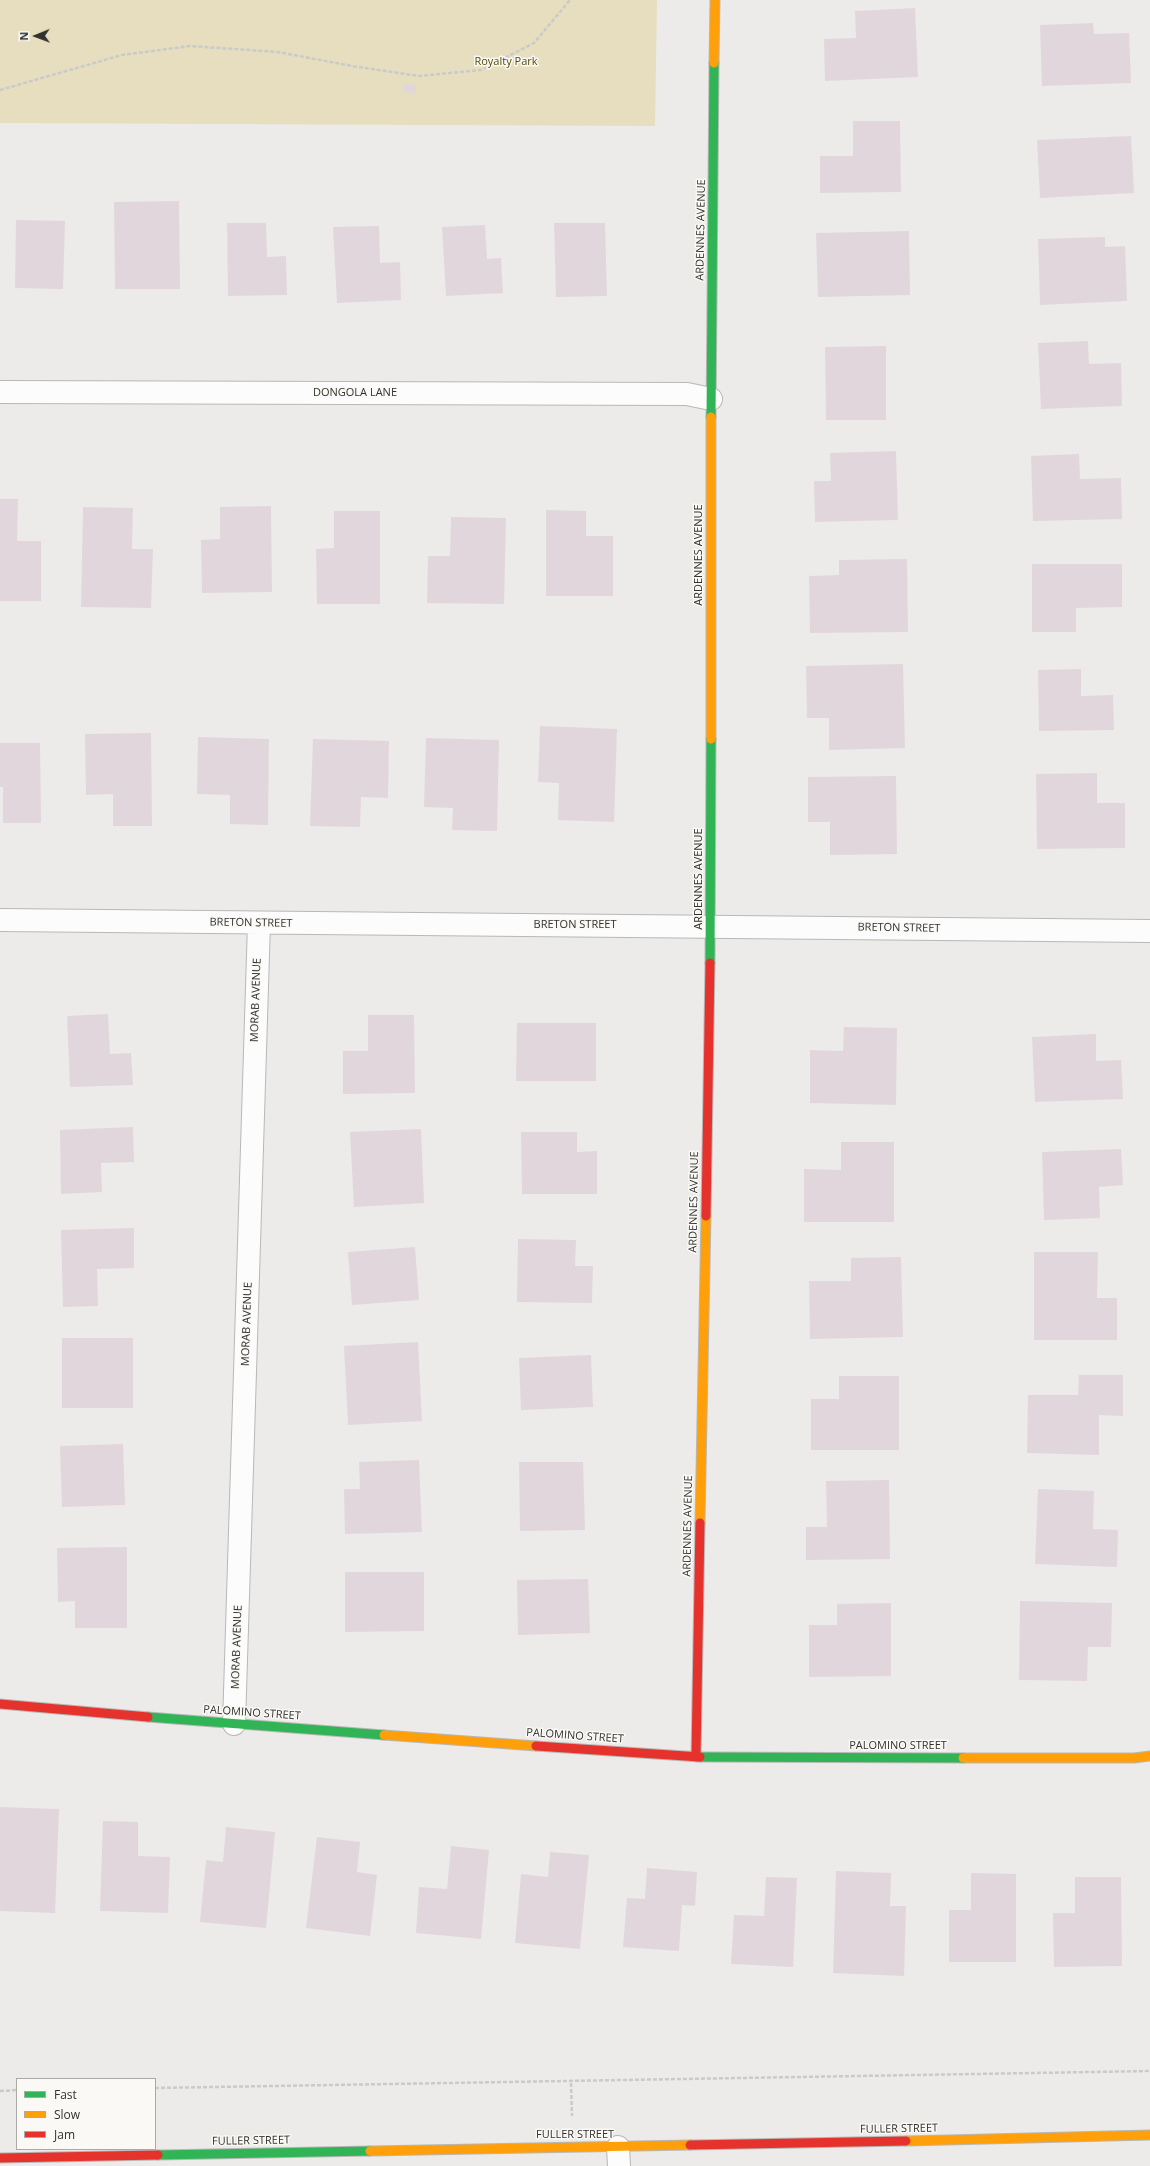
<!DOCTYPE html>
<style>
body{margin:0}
#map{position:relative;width:1150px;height:2166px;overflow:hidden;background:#ecebe9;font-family:"Open Sans",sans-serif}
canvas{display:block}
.legend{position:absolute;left:16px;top:2078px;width:140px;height:72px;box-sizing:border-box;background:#faf9f5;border:1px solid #aaa9a6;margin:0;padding:5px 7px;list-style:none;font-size:12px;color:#31312f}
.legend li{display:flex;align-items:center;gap:8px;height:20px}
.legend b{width:20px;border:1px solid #aaa9a6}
.north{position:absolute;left:16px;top:16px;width:40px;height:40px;-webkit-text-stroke:3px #faf9f5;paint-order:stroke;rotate:269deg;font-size:11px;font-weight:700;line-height:16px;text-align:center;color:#31312f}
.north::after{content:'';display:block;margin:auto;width:14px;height:18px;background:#31312f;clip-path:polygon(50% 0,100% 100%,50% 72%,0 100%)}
</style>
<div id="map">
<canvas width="1150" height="2166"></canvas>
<ul class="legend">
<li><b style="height:5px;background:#30b455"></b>Fast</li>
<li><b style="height:5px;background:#ff9f0a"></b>Slow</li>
<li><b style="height:5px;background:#e5322d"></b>Jam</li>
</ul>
<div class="north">N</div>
</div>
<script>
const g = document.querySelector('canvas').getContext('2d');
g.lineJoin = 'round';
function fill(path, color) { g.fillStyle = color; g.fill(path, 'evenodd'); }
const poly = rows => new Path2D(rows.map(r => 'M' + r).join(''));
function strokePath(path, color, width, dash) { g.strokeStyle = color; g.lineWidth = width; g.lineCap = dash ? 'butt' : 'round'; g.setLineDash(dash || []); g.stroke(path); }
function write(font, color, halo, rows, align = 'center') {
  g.font = font + ' "Open Sans",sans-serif'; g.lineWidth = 3; g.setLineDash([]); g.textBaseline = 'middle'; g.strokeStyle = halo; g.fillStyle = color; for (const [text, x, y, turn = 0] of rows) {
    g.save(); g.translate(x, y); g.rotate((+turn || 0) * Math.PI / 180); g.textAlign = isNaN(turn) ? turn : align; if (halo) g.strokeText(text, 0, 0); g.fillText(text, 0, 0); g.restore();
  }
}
fill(poly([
 [0,0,657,0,655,126,0,123]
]), '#e6debe');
fill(poly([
 [915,8,918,77,825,81,824,39,856,38,855,11],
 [1093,23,1094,34,1129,33,1131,83,1042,86,1040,25],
 [404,84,416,85,415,93,404,92],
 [853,121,900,121,901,192,820,193,820,156,853,156],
 [1131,136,1134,193,1040,198,1037,140],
 [179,201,180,289,115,289,114,202],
 [16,220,65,221,63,289,15,288],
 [227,223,266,223,267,257,286,256,287,295,228,296],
 [554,223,605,223,607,296,556,297],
 [485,225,487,259,501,258,503,293,446,296,442,227],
 [379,226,380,263,400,262,401,300,337,303,333,227],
 [909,231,910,295,818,297,816,233],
 [1105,237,1105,247,1125,246,1127,301,1040,305,1038,239],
 [1088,341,1089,364,1121,363,1122,406,1041,409,1038,343],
 [886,346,886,420,826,420,825,347],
 [896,451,898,520,815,522,814,481,831,481,830,453],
 [1079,454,1080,479,1121,478,1122,519,1033,521,1031,456],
 [0,499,18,499,17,541,41,541,41,601,0,601],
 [271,506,272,592,202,593,201,540,220,539,220,507],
 [83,507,133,508,132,549,153,549,151,608,81,607],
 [546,510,586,511,586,536,613,536,613,596,546,596],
 [334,511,380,511,380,604,317,604,316,549,334,548],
 [451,517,506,518,504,604,427,603,428,556,450,556],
 [907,559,908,632,810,633,809,576,839,575,839,560],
 [1032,564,1122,564,1122,607,1076,608,1076,632,1032,632],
 [903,664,905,748,829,750,829,718,807,718,806,666],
 [1081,669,1081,696,1113,695,1114,730,1039,731,1038,670],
 [540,726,617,729,614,822,558,820,559,783,538,782],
 [151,733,152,826,113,826,113,794,86,795,85,734],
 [198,737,269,739,268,825,230,824,230,795,197,794],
 [426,738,499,740,497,831,452,830,453,808,424,807],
 [313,739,389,741,388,798,361,797,360,827,310,826],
 [0,743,40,743,41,823,3,823,3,787,0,787],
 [1097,773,1097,803,1125,803,1125,848,1037,849,1036,774],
 [896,776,897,854,830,855,830,822,808,822,808,777],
 [108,1014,110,1054,131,1053,133,1085,70,1087,67,1016],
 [368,1015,414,1015,415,1093,343,1094,343,1051,368,1051],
 [517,1023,596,1023,596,1081,516,1081],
 [844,1027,897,1028,896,1105,810,1103,810,1050,843,1051],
 [1096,1034,1096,1061,1121,1060,1123,1099,1035,1102,1032,1037],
 [133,1127,134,1162,101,1163,102,1192,61,1194,60,1130],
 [421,1129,424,1203,354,1207,350,1132],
 [521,1132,577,1132,577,1152,597,1151,597,1194,522,1194],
 [841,1142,894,1142,894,1222,804,1222,804,1169,841,1170],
 [1121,1149,1123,1185,1099,1187,1100,1218,1044,1220,1042,1152],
 [134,1228,134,1268,97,1269,98,1306,63,1307,61,1230],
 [518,1239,576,1240,575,1266,593,1266,592,1303,517,1302],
 [415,1247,419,1300,352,1305,348,1252],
 [1034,1252,1098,1252,1097,1298,1117,1298,1117,1340,1034,1340],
 [901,1257,903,1337,810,1339,809,1281,851,1281,851,1258],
 [62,1338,133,1338,133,1408,62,1408],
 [418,1342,422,1421,348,1425,344,1346],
 [591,1355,593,1407,521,1410,519,1358],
 [1079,1375,1123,1375,1123,1416,1099,1415,1099,1455,1027,1453,1028,1395,1078,1395],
 [839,1376,899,1376,899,1450,811,1450,811,1399,839,1399],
 [123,1444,125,1505,62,1507,60,1446],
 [419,1460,422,1532,345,1534,344,1489,360,1489,359,1462],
 [519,1462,583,1462,585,1530,520,1531],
 [889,1480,890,1559,806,1560,806,1527,827,1527,826,1481],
 [1038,1489,1094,1491,1093,1529,1118,1530,1117,1567,1035,1564],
 [127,1547,127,1628,75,1628,75,1601,58,1602,57,1548],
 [345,1572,424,1572,424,1631,345,1632],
 [588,1579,590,1633,518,1635,517,1580],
 [1020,1601,1112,1603,1111,1647,1088,1647,1087,1681,1019,1680],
 [891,1603,891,1676,809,1677,809,1625,837,1625,837,1604],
 [0,1807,59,1809,55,1913,0,1911],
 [103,1821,138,1822,138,1856,170,1857,168,1913,100,1911],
 [226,1827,275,1832,266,1928,200,1922,206,1860,223,1862],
 [317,1837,360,1842,357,1872,377,1875,370,1936,306,1928],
 [451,1846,489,1850,481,1939,416,1933,419,1887,447,1889],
 [550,1852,589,1855,580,1949,515,1943,521,1874,548,1877],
 [647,1868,697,1872,695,1906,682,1905,679,1951,623,1947,627,1898,645,1899],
 [836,1871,891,1873,890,1906,906,1906,904,1976,833,1973],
 [971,1873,1016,1874,1016,1962,949,1962,949,1910,971,1910],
 [766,1877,797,1878,793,1967,731,1964,734,1915,764,1916],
 [1075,1877,1121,1877,1122,1966,1054,1967,1053,1913,1075,1913]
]), '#e2d6dd');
const street = poly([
 [0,392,687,394,711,399],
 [0,920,1150,931],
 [234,1724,259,923],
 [618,2147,619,2166]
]);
const fast = poly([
 [711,417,714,63],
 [710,963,711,739],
 [148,1717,384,1735],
 [700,1757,963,1758],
 [158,2155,370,2151]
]);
const slow = poly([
 [714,63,715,0],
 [711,417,711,739],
 [700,1523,706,1216],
 [384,1735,536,1746],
 [963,1758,1134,1758,1150,1756],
 [906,2141,1150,2135],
 [370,2151,690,2145]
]);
const jam = poly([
 [706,1216,710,963],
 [0,1704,148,1717],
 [536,1746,700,1757],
 [696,1757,700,1523],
 [690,2145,906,2141],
 [0,2158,158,2155]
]);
strokePath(street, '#b8b8b6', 24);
strokePath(fast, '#b8b8b6', 11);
strokePath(slow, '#b8b8b6', 11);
strokePath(jam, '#b8b8b6', 11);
strokePath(poly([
 [0,90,122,55,190,46,278,52,352,66,419,76,481,70,534,43,570,0],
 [571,2083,572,2116],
 [155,2088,1150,2071],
 [0,2091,17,2090]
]), '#cacac9', 2.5, [4, 2]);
strokePath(street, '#fcfcfc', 22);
strokePath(fast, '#30b455', 9);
strokePath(slow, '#ff9f0a', 9);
strokePath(jam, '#e5322d', 9);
write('11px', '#574a04', '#faf9f5', [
 ["Royalty Park",506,62]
]);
write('11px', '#31312f', '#faf9f5', [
 ["ARDENNES AVENUE",701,230,-89],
 ["DONGOLA LANE",355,393],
 ["ARDENNES AVENUE",699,555,-90],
 ["ARDENNES AVENUE",699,879,-90],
 ["BRETON STREET",251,923,1],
 ["BRETON STREET",575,925],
 ["BRETON STREET",899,928,1],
 ["MORAB AVENUE",256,1000,-88],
 ["ARDENNES AVENUE",694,1202,-89],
 ["MORAB AVENUE",247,1324,-88],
 ["ARDENNES AVENUE",688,1526,-89],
 ["MORAB AVENUE",237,1647,-88],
 ["PALOMINO STREET",252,1713,4],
 ["PALOMINO STREET",575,1736,4],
 ["PALOMINO STREET",898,1746],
 ["FULLER STREET",899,2129,-1],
 ["FULLER STREET",575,2135],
 ["FULLER STREET",251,2141,-1]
]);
</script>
